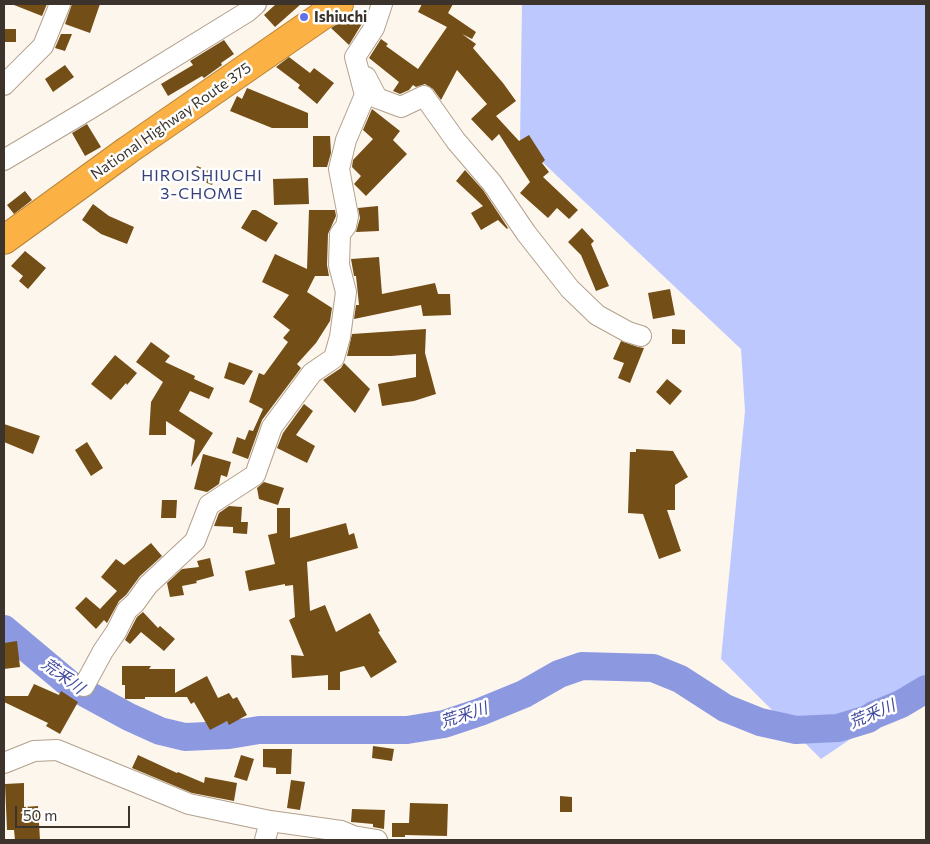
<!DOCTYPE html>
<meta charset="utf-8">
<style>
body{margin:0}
#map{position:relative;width:930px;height:844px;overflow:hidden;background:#fdf6ed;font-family:Commissioner,sans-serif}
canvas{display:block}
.frame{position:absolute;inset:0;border:5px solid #3c342c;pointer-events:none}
.scale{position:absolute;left:15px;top:806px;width:115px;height:22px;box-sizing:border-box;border:2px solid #3c342c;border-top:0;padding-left:6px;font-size:15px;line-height:18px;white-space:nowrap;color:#3c342c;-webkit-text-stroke:4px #fff;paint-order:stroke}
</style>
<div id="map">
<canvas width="930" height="844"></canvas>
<div class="frame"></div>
<div class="scale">50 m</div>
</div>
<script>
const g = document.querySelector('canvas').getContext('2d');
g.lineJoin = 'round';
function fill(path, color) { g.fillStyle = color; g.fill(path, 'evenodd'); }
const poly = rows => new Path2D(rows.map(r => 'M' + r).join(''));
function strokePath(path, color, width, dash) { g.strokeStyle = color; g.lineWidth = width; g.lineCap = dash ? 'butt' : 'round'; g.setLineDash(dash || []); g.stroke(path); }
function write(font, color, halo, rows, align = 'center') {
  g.font = font + ' Commissioner,"Noto Sans JP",sans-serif'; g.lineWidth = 5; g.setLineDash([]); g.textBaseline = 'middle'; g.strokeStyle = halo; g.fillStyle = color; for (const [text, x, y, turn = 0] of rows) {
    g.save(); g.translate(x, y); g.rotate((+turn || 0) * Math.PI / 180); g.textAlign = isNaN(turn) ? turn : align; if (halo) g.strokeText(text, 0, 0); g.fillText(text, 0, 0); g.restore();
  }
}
fill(poly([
 [522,4,926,4,926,688,821,759,721,659,745,411,741,349,520,141]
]), '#bcc8fe');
strokePath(poly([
 [4,629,72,686,129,717,160,731,185,737,229,735,259,730,407,730,444,724,480,712,524,694,559,674,582,666,653,668,680,679,725,708,760,722,796,730,838,728,868,719,874,715,901,704,926,689]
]), '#8c99e1', 28);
fill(poly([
 [14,4,47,4,42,16,14,5],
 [72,4,100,4,90,33,65,24],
 [276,4,301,4,275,27,264,15],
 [422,4,453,4,448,13,476,32,472,39,462,34,476,44,473,48,503,83,516,101,496,116,519,141,529,135,545,160,542,163,549,172,543,177,578,210,569,219,557,208,548,218,520,193,530,182,499,134,492,141,471,119,487,104,457,70,441,100,433,89,425,84,416,87,413,85,409,90,400,94,393,91,399,82,369,58,381,39,388,44,386,46,418,69,447,27,418,12],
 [352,12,363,22,349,45,331,28,348,17],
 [4,29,16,29,16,42,4,42],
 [61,34,72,34,65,51,55,48],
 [224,40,234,54,221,63,222,65,204,78,202,76,168,96,161,84,193,65,190,61],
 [289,57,310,73,314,68,334,83,317,104,298,88,300,85,276,67],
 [65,65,74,77,53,92,45,79],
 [247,88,308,113,308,128,272,128,230,111,237,96,242,99],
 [372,109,400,131,393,140,407,154,366,196,354,184,361,176,352,167,353,160,373,139,363,130],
 [87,124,101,147,85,156,72,133],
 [313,136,330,136,331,153,327,167,313,167],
 [197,166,216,174,212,185,192,177],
 [465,170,483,190,508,228,507,229,498,220,481,230,471,213,483,206,456,181],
 [308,178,309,204,274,205,273,179],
 [25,191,32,200,14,214,7,205],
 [93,204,109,216,134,227,127,244,101,234,82,220],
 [378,206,379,231,356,232,360,218,358,208],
 [252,210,256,210,278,223,266,242,241,228],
 [309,210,335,210,336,216,328,234,327,265,329,276,315,276,307,292,332,308,330,321,316,343,297,364,301,368,262,420,248,459,232,453,237,437,245,440,249,430,253,431,263,409,249,402,259,373,264,375,288,342,283,338,290,330,273,317,289,295,262,282,275,254,307,269],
 [582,228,594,241,591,244,609,286,596,291,581,255,568,242],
 [25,251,46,268,28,289,19,281,23,276,11,266],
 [379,257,382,294,435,283,438,294,450,294,451,315,423,316,421,305,354,319,356,305,359,305,356,276,354,276,351,259],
 [670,289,675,315,653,319,648,293],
 [426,329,425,353,436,394,414,401,382,406,378,384,416,377,416,354,391,356,347,356,352,334],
 [672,329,685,330,685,344,672,344],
 [621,341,638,347,644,348,630,383,618,378,624,363,613,359],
 [151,342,170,356,165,362,195,376,194,379,214,388,209,399,190,391,179,411,213,433,191,467,195,440,166,421,166,435,149,435,151,402,163,382,136,362],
 [115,355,137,373,127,385,126,383,111,400,91,384],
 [229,362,253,371,244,385,224,378],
 [344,363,370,389,355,413,323,380,341,368],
 [667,379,682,391,670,405,656,392],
 [304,404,313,411,296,435,315,446,307,463,277,448,283,433],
 [4,424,40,436,33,454,4,442],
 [87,442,103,468,91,476,75,450],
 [636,449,673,451,688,477,675,485,675,510,667,510,681,551,659,559,643,514,628,513,630,452,636,452],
 [203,454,231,462,227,477,221,475,219,484,207,492,194,489],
 [264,482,284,488,278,505,259,499,257,488],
 [162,500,177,500,176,518,161,518],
 [229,506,242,507,241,522,248,522,247,534,233,533,233,527,214,526,219,513],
 [277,508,290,508,290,538,346,523,349,535,354,533,358,548,307,562,310,611,325,605,336,632,370,613,380,631,378,632,397,662,371,678,364,666,340,672,340,690,328,690,328,675,292,678,291,655,304,656,289,620,295,617,293,585,285,586,285,584,249,591,245,571,275,564,268,535,277,533],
 [151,543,162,556,140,576,126,595,119,601,107,623,104,620,96,629,75,608,86,597,100,609,117,591,101,577,116,559,124,565],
 [210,558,214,576,196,581,197,583,182,586,184,595,170,597,167,583,182,569,199,567,197,561],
 [143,612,158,628,160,626,175,639,164,651,141,632,130,644,125,640,137,617],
 [17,641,20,667,4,669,4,643],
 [122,666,151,666,149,669,175,669,175,693,207,676,218,698,229,693,233,699,237,697,247,715,229,725,227,721,210,730,194,702,191,704,187,697,145,697,145,699,125,699,125,685,122,685],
 [34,684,59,695,61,691,78,702,60,734,46,726,48,723,4,702,4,696,28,696],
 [373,746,394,749,392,761,372,758],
 [263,749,292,749,291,774,276,774,276,768,263,767],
 [138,755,177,773,178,772,204,783,205,777,237,783,234,801,192,793,132,768],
 [241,755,254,759,247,781,234,777],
 [291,780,305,782,300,810,287,808],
 [24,783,24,807,38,806,40,840,15,840,14,830,7,830,5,784],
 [560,796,572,797,572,812,560,812],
 [410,803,448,804,447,836,405,835,405,837,392,837,392,823,409,823],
 [352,809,385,810,384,829,373,827,373,824,351,822]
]), '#734e16');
const minor = poly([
 [366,77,377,98,401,107,424,96,456,141,492,183,526,233,570,289,597,315,628,332,641,336],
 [4,85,43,46,60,4],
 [4,160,88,110,247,12,256,4],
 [84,686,103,651,116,632,127,610,135,603,148,585,195,541,209,505,255,475,272,427,312,373,334,358,340,337,346,292,339,265,340,234,346,226,348,216,339,169,346,140,365,95,355,57,374,28,382,4],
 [4,763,34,751,57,750,189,804,270,821,341,831,353,836,377,840],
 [265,840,270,821]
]);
const highway = poly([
 [4,240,128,150,339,4]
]);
strokePath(minor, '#b2a18c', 22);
strokePath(highway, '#b8853b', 30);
strokePath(minor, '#fff', 20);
strokePath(highway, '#fbb143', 28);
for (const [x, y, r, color] of [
 [304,17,5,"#6470e8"]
]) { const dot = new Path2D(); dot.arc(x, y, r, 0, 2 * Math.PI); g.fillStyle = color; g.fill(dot); strokePath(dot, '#fff', 2); }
write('bold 15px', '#3c342c', '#fff', [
 ["Ishiuchi",314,17]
], 'left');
write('15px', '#3c342c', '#fff', [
 ["National Highway Route 375",171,121,-35]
]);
g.letterSpacing = '1px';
write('16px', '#39417d', '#fff', [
 ["HIROISHIUCHI",202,176],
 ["3-CHOME",202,194]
]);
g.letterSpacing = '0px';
write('italic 16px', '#41499e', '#fff', [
 ["荒釆川",63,676,36],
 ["荒釆川",872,714,-23],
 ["荒釆川",464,715,-18]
]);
</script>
